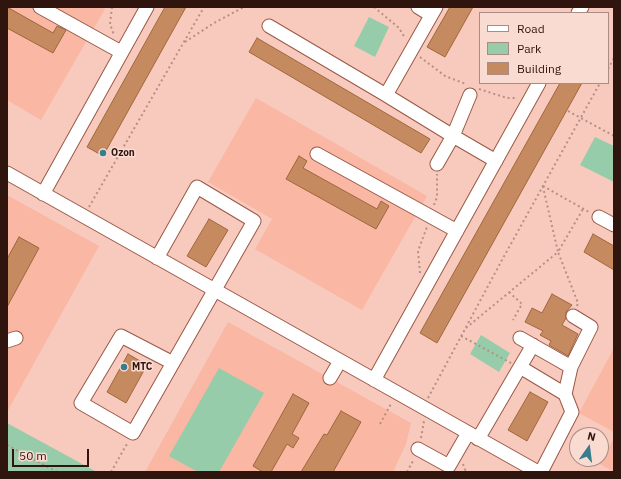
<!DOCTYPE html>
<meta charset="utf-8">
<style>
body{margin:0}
#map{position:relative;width:621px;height:479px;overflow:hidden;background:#f8cabd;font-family:"IBM Plex Sans",sans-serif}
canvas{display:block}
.frame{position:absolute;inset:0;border:8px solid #30150e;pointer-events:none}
.legend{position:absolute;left:479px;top:12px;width:130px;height:72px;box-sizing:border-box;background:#fadbd2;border:1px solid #a98c84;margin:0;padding:5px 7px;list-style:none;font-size:12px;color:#30150e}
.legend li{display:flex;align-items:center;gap:8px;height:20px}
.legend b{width:20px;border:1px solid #a98c84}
.north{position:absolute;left:569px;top:427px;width:40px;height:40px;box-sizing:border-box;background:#fadbd2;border:1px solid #a98c84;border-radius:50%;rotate:14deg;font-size:11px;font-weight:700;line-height:16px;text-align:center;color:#30150e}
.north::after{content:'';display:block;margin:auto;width:14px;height:18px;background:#397c8c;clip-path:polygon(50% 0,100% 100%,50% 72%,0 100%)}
.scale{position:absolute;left:12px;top:449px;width:77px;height:18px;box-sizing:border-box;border:2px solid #30150e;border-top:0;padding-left:5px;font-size:12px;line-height:14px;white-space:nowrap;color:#30150e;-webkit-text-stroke:3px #fadbd2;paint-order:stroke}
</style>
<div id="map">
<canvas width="621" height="479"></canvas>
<div class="frame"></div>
<ul class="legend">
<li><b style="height:5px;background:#fff"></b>Road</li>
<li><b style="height:11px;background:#97ccaa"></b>Park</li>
<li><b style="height:11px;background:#c58a5f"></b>Building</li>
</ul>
<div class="north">N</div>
<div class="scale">50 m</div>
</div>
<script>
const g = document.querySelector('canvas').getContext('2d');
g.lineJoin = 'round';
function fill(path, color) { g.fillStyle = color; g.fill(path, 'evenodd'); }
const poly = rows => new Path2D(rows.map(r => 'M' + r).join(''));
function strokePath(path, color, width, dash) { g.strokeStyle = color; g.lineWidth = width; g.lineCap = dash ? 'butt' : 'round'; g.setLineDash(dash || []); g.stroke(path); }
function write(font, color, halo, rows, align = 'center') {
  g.font = font + ' "IBM Plex Sans",sans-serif'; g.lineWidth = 3; g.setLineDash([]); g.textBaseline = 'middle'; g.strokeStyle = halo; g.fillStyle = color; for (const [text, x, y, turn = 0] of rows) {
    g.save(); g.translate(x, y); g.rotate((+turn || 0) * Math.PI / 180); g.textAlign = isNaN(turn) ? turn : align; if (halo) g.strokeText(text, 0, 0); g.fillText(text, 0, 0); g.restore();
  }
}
fill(poly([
 [7,7,101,7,105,9,41,120,7,100],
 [256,98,427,196,362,310,255,249,272,219,208,182],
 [7,195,99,246,7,412],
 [228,322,411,423,406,444,393,472,145,472],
 [614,348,614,432,579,413],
 [614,438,614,472,600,464]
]), '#f9b7a4');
fill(poly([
 [369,17,389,27,375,57,354,46],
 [595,137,614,146,614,182,580,165],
 [481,335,510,353,499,372,470,354],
 [219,368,264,393,219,472,198,472,169,456],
 [7,423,97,472,7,472]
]), '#97ccaa');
const building = poly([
 [7,7,53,33,57,26,66,30,53,53,7,28,7,7],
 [165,7,186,7,103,156,87,147,165,7],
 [450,7,473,7,445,57,427,47,450,7],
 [257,38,430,139,421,153,249,52,257,38],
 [560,83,582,83,437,343,420,333,560,83],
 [299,156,307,161,303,168,377,209,381,201,389,206,376,229,286,179,299,156],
 [209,219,228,230,206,267,187,256,209,219],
 [593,234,614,246,614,270,584,252,593,234],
 [19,237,39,248,7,307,7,259,19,237],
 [552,294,572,305,566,312,566,318,562,325,578,334,568,356,549,345,551,341,540,335,543,331,525,322,532,308,542,313,552,294],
 [128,354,147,365,126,403,107,392,128,354],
 [530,392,548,402,527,441,508,430,530,392],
 [293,394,309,403,292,434,299,438,293,448,287,444,271,472,263,472,253,466,293,394],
 [341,411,361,422,333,472,301,472,324,434,327,435,341,411]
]);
fill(building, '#c58a5f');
strokePath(building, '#a0673d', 1);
const minor = poly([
 [40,7,121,52],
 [418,7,431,15],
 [578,13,582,7],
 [269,26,386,95,436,7],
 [386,95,453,136,470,95],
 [317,154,457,231],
 [437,164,453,136,496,161],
 [7,173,538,472],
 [43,194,147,7],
 [599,217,614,225],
 [157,258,197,187,254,221,133,433,81,403,121,336,173,363],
 [520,338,571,367],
 [7,341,16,338],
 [520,367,533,345],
 [330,378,340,361],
 [374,380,539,83],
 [565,394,571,367,591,327,573,316],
 [478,439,520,367,565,394,572,412,541,472],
 [418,449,449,466,468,433]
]);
strokePath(minor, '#9a5846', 15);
strokePath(poly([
 [112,7,110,24,114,35],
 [374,7,399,28,405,38],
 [185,42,214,23,244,7],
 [420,57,445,76,466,84],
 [608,69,614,58],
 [479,89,507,98,517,98],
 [568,111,614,136],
 [543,186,589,212],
 [434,205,437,197,437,174],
 [89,207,204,7],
 [420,273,418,251,427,227],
 [509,292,522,304,513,320],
 [577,306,578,303,558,252,583,209],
 [466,328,558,252,543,187],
 [461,336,511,363],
 [428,398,502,260,600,83],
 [380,424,392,402],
 [421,438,424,421],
 [7,445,57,472],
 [463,464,466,472],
 [111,472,128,442],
 [407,472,414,459]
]), '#b78f84', 2, [2, 3]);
strokePath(minor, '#fff', 13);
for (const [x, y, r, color] of [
 [103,153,4,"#397c8c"],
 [124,367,4,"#397c8c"]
]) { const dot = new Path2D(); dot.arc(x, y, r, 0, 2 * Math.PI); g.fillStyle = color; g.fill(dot); strokePath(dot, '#fadbd2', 1.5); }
write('bold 10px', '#30150e', '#fadbd2', [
 ["Ozon",111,153],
 ["МТС",132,367]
], 'left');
</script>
